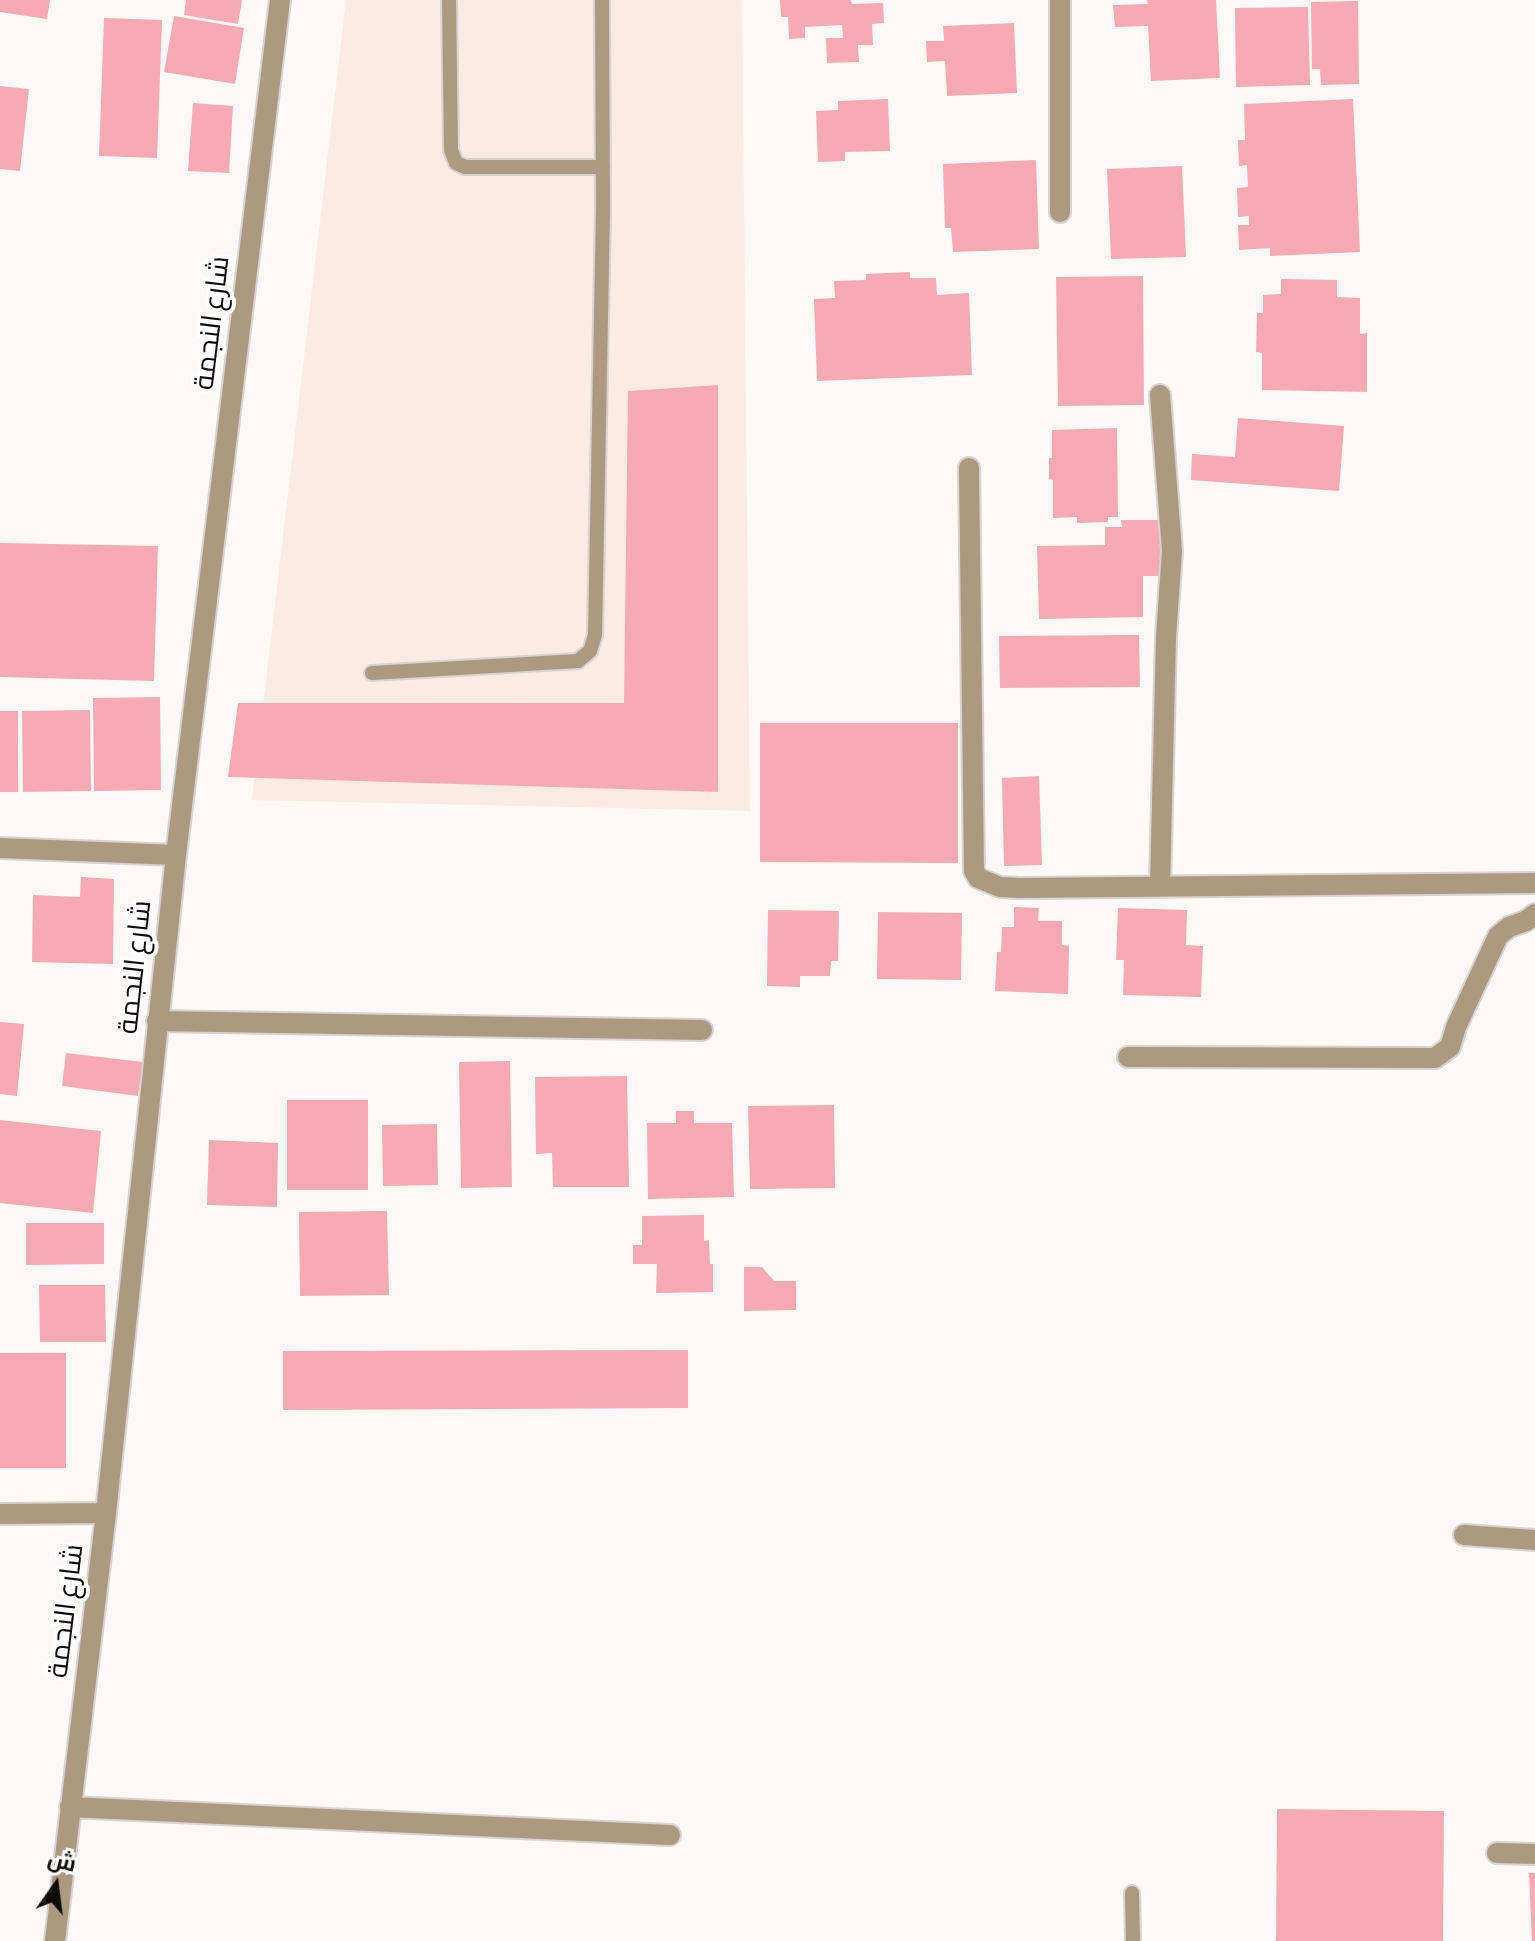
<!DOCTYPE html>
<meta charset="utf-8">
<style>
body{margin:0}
#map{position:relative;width:1535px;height:1941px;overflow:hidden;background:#fef8f6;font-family:"Alegreya Sans",Cairo,sans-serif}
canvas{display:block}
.north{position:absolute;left:16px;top:1845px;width:80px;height:80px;-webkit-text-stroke:6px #fff;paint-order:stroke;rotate:14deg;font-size:22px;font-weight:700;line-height:32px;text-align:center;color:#0e0b0a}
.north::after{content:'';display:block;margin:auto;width:28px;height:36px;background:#0e0b0a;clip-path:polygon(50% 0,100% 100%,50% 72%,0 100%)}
</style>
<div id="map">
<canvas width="1535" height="1941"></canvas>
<div class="north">ش</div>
</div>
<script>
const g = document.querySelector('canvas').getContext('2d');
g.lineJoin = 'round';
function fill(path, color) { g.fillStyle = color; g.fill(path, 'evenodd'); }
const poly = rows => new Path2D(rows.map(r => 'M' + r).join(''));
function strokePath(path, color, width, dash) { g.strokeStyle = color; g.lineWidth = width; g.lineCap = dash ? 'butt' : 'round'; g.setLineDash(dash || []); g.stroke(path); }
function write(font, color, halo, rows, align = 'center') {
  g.font = font + ' "Alegreya Sans",Cairo,sans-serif'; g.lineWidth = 8; g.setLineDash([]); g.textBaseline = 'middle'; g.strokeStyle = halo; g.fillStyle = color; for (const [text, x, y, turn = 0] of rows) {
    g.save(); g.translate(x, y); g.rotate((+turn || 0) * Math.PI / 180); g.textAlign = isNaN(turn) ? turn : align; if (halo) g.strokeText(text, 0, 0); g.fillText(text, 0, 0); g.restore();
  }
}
fill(poly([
 [346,0,742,0,750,811,252,800]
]), '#fcebe3');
fill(poly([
 [0,0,50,0,47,19,0,12],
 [186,0,242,0,238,24,184,15],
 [780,0,851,0,852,4,883,3,884,23,872,24,873,45,858,45,859,62,827,63,826,38,843,38,842,25,805,27,805,38,789,39,788,17,781,17],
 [1147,0,1216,0,1220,78,1151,81,1148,26,1115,27,1113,5,1148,4],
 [1358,1,1359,84,1321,85,1320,69,1312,69,1311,2],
 [1308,7,1310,85,1236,87,1235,8],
 [174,16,244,28,235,84,164,72],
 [104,18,162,20,157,158,99,156],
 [1014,23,1017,93,947,96,945,61,927,62,926,41,944,41,943,26],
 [0,86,29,89,20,171,0,169],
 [888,99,890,151,845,152,845,161,818,162,816,111,838,110,838,101],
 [1353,99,1360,252,1270,256,1270,248,1239,250,1238,225,1249,225,1249,216,1238,217,1237,188,1248,187,1247,165,1239,166,1238,140,1245,140,1244,104],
 [193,103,233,106,229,173,188,171],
 [1036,160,1039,249,953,252,951,228,945,228,943,164],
 [1182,166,1186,257,1111,259,1107,169],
 [910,272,910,278,936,278,937,295,969,293,972,375,817,381,814,299,835,298,834,281,866,280,866,274],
 [1143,276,1144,405,1058,406,1056,277],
 [1281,279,1337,280,1337,297,1360,298,1360,334,1367,333,1367,392,1262,390,1262,353,1256,352,1257,313,1263,313,1263,295,1281,294],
 [718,385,718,792,228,777,238,703,624,703,628,391],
 [1238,418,1344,426,1339,491,1191,480,1192,454,1235,457],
 [1117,428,1118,517,1108,517,1108,522,1077,523,1077,517,1053,518,1053,480,1049,479,1049,458,1052,458,1052,430],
 [1121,520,1161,520,1162,576,1143,576,1143,617,1039,619,1037,546,1105,545,1105,527,1122,527],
 [0,543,158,546,154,681,0,677],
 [1139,635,1140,687,1000,688,999,636],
 [160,697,161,790,94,791,93,698],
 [90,710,91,791,23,792,22,711],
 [0,711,18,711,18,792,0,792],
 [760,723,958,723,958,863,760,862],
 [1039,776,1042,865,1004,866,1002,778],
 [81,877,114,879,113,964,32,962,33,895,80,897],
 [1014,907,1039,908,1038,921,1062,921,1062,945,1069,946,1068,994,995,991,997,952,1001,952,1002,927,1014,927],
 [1118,908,1187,910,1186,945,1203,946,1201,997,1123,995,1124,960,1116,960],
 [768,910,839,911,838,961,831,961,830,976,800,976,800,987,767,986],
 [878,912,962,913,961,980,877,979],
 [0,1022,24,1024,17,1096,0,1094],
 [66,1053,143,1062,138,1096,62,1086],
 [510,1061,512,1187,461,1188,459,1062],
 [627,1076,629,1187,553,1187,552,1153,536,1154,535,1077],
 [287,1100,368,1100,368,1190,287,1190],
 [834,1105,835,1188,750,1189,748,1106],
 [676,1111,694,1111,694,1123,732,1123,734,1197,648,1199,647,1123,676,1123],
 [0,1120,101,1131,93,1213,0,1203],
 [437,1124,438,1185,383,1186,382,1125],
 [209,1140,278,1143,277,1207,207,1205],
 [387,1211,389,1295,300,1296,299,1212],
 [704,1215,704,1241,709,1240,710,1264,713,1264,713,1292,656,1293,657,1264,633,1264,633,1245,642,1245,642,1216],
 [26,1223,104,1223,104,1264,26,1265],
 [744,1267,762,1267,774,1281,796,1281,796,1310,744,1311],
 [39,1285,105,1285,106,1342,40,1342],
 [688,1350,688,1408,283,1410,283,1351],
 [0,1353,66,1353,66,1468,0,1468],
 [1277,1809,1444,1811,1443,1941,1276,1941],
 [1529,1873,1535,1873,1535,1941,1532,1941]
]), '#f7aab3');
const service = poly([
 [449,0,451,150,456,163,465,167,603,167],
 [372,673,578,661,590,651,595,635,603,210,602,0],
 [1132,1893,1133,1941]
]);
const minor = poly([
 [1060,0,1060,212],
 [969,468,974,871,978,878,1000,887,1019,888,1535,883],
 [0,848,176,855],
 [1160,886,1166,637,1172,551,1160,395],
 [157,1021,702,1030],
 [1128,1057,1435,1058,1450,1047,1456,1027,1498,936,1509,927,1526,921,1535,914],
 [0,1514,106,1513],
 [1464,1535,1535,1540],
 [70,1807,670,1835],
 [1497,1853,1535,1854],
 [55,1941,106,1513,176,855,280,0]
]);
strokePath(service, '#d8d2d0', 18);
strokePath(minor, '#d8d2d0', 24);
strokePath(service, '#ab9a80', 14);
strokePath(minor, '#ab9a80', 20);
write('28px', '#0e0b0a', '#fff', [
 ["شارع النجمة",212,323,-83],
 ["شارع النجمة",135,967,-84],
 ["شارع النجمة",66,1611,-83]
]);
</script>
